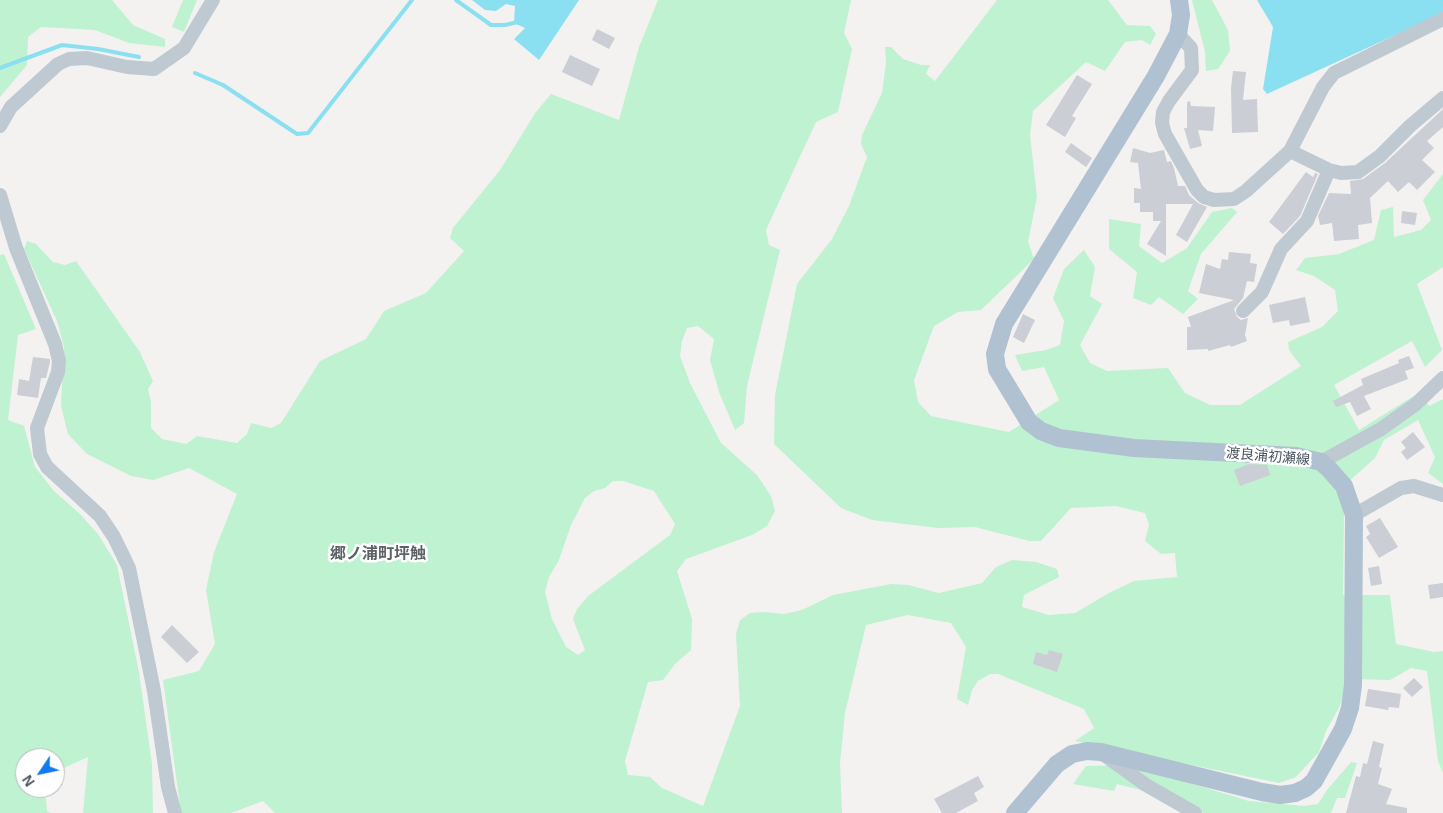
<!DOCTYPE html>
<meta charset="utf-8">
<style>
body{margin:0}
#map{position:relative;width:1443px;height:813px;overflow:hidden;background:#f4f1f1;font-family:Helvetica,sans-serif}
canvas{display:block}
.north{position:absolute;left:15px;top:748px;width:50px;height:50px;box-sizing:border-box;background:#fff;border:1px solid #b6bbbf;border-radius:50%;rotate:236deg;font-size:14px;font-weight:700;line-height:20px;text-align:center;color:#485560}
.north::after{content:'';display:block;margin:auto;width:18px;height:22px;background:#107aee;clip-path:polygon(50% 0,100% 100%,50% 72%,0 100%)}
</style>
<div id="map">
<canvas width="1443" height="813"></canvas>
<div class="north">N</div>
</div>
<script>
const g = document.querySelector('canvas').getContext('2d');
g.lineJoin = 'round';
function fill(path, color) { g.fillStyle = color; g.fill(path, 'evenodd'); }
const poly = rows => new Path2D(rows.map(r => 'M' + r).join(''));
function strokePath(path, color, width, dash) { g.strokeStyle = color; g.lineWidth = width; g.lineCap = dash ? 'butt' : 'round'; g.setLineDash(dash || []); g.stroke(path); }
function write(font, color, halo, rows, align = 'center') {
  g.font = font + ' Helvetica,"Noto Sans JP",sans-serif'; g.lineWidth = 5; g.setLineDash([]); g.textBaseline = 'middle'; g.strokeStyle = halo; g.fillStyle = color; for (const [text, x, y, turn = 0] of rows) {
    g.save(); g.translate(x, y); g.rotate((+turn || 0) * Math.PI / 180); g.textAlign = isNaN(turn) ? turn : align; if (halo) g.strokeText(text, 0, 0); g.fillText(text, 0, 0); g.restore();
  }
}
fill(poly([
 [0,0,112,0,133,25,165,39,165,47,129,43,95,30,41,27,28,37,27,65,0,97],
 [183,0,197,0,184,32,172,27],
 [658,0,851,0,844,33,852,49,838,112,816,122,766,230,769,245,780,250,747,386,744,423,735,430,719,392,710,360,714,339,698,326,687,328,682,341,680,356,690,383,721,443,757,475,771,496,775,511,767,526,752,535,686,559,677,571,692,619,691,650,675,664,663,680,648,682,625,761,628,775,650,777,662,788,703,806,740,706,736,634,740,620,750,613,765,612,784,614,802,610,833,595,891,584,908,585,939,593,982,583,996,567,1012,560,1036,562,1057,569,1059,577,1024,595,1022,607,1049,615,1075,613,1109,593,1134,581,1177,577,1175,553,1161,554,1145,541,1149,525,1145,513,1116,506,1071,508,1041,541,1029,541,975,527,938,528,872,520,841,508,774,444,775,395,797,284,832,239,849,206,867,157,861,144,862,135,882,93,886,63,885,47,891,47,903,59,921,65,930,65,926,74,935,81,997,0,1108,0,1127,25,1150,26,1156,34,1150,45,1142,40,1125,42,1105,71,1086,62,1033,111,1030,135,1037,197,1028,242,1034,259,981,310,958,312,934,326,914,380,918,402,931,416,1009,432,1059,400,1044,367,1022,371,1015,355,1046,350,1060,345,1064,321,1053,298,1064,269,1084,250,1095,267,1090,296,1102,304,1080,345,1090,363,1107,371,1168,368,1185,393,1210,405,1240,405,1301,366,1289,350,1288,342,1322,327,1338,311,1335,290,1314,276,1296,270,1305,258,1339,254,1374,240,1381,210,1393,207,1394,237,1421,230,1431,220,1423,200,1443,174,1443,267,1417,284,1442,350,1425,367,1412,341,1334,385,1359,430,1420,392,1429,406,1443,399,1443,484,1428,473,1435,457,1418,420,1384,440,1375,458,1337,492,1344,510,1343,595,1390,595,1396,644,1434,652,1443,651,1443,773,1438,761,1427,671,1411,668,1390,680,1347,679,1340,706,1326,731,1319,752,1296,777,1279,783,1075,741,1094,728,1084,709,998,674,990,674,978,681,972,690,968,705,957,699,966,647,951,623,908,615,866,625,845,713,840,763,842,813,275,813,263,801,231,813,181,813,163,680,199,671,215,644,206,590,214,552,237,494,189,468,153,480,131,476,87,454,68,434,61,406,64,347,57,321,24,249,27,241,36,244,53,262,65,265,76,261,140,352,153,381,148,389,151,402,151,428,162,439,186,444,197,436,237,443,247,434,251,423,271,428,281,423,320,361,366,339,384,311,426,293,464,251,450,238,453,228,500,170,536,112,551,94,619,120,639,47],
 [613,481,623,481,654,491,675,524,670,535,588,596,577,609,573,619,585,650,578,655,566,647,552,619,545,592,549,577,559,560,571,525,585,498,594,491,605,488],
 [1192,0,1212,0,1228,30,1230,51,1218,69,1206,71,1205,52],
 [1232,208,1237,212,1201,254,1188,291,1198,299,1183,314,1159,297,1151,305,1133,298,1137,272,1109,249,1109,219,1141,224,1139,246,1162,263,1187,248,1212,212],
 [4,254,36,329,18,335,8,420,24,426,35,467,54,491,80,514,98,534,117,565,139,672,152,764,153,813,83,813,88,757,55,772,55,758,25,758,25,788,45,788,47,811,51,813,0,813,0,255],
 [1351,762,1357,763,1345,798,1337,798,1331,813,1203,813,1148,780,1141,790,1117,784,1114,791,1073,784,1086,766,1131,765,1249,801,1304,806,1318,804,1327,790]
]), '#bff2d0');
fill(poly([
 [472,0,579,0,539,60,514,39,525,28,514,23,515,6,506,4,496,11,485,10],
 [1257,0,1443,0,1443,13,1267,94,1263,89,1273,27]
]), '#8ae0f1');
strokePath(poly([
 [456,0,491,25,505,25,518,22],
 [0,68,62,45,98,49,139,57],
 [195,73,223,85,297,134,308,133,412,0]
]), '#8ae0f1', 4);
fill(poly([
 [597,29,615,38,609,49,592,40],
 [570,55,600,69,592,86,562,72],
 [1233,71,1246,72,1243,100,1257,99,1258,132,1232,133,1231,88],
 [1077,75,1092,84,1072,116,1076,118,1065,137,1046,125],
 [1190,101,1191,106,1215,107,1213,131,1198,130,1202,146,1190,149,1184,128,1187,128,1187,102],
 [1443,109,1443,127,1427,141,1434,148,1422,160,1435,172,1417,190,1409,182,1398,192,1388,181,1370,198,1372,223,1358,225,1359,239,1334,241,1332,223,1320,225,1318,216,1329,193,1351,194,1350,181,1363,179,1385,163],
 [1071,143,1092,158,1086,167,1065,152],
 [1133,148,1150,153,1164,150,1167,162,1171,161,1174,168,1178,186,1185,186,1189,195,1198,203,1207,207,1187,242,1176,235,1193,204,1166,204,1166,256,1147,244,1161,221,1153,221,1153,212,1140,212,1140,203,1134,203,1134,188,1141,189,1138,163,1130,162],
 [1306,172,1313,177,1315,173,1318,174,1300,216,1283,234,1269,222],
 [1402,211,1417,213,1415,225,1401,223],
 [1229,252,1251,254,1250,263,1257,264,1254,282,1247,281,1243,298,1234,309,1237,317,1241,320,1248,318,1245,335,1247,341,1231,347,1230,345,1208,351,1208,349,1187,350,1187,327,1191,327,1188,317,1234,300,1199,293,1206,264,1220,269,1222,259,1228,260],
 [1305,297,1310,322,1290,326,1289,320,1273,323,1269,305],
 [1023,314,1035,320,1024,343,1013,337],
 [1409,356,1414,368,1405,371,1408,379,1364,396,1371,409,1357,416,1350,402,1336,407,1333,401,1363,385,1361,379,1399,363,1398,360],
 [33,357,50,359,50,362,46,378,41,378,38,398,17,395,19,379,29,381],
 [1413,432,1425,447,1407,460,1401,452,1406,448,1401,442],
 [1249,464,1267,465,1270,475,1240,486,1234,470],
 [1380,518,1398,547,1379,558,1366,537,1370,534,1366,526],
 [1379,566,1382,584,1371,586,1368,568],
 [1443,583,1443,597,1430,599,1428,585],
 [172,625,199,652,187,663,161,637],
 [1049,650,1063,654,1057,672,1033,664,1036,652,1047,655],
 [1414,678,1423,687,1412,697,1403,688],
 [1368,689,1401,694,1399,708,1389,707,1388,710,1365,706],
 [1373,741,1384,744,1379,767,1382,768,1378,784,1392,789,1386,804,1407,808,1407,813,1346,813,1356,776,1360,777,1363,763,1367,764],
 [978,776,984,787,974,793,978,801,956,813,942,813,934,799]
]), '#cbced4');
strokePath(poly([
 [1178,34,1191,48,1192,70,1169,101,1163,112,1162,123,1165,134,1197,190,1204,197,1214,200,1234,199,1246,191,1290,151,1329,170,1341,173,1358,172,1380,156,1410,126,1443,98],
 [0,126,11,107,58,64,69,59,87,58,127,67,154,69,184,48,213,0],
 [1290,151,1323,87,1334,73,1443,19],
 [0,195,16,248,55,344,59,361,58,372,37,428,40,454,47,467,100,516,114,537,129,568,154,691,168,787,175,813],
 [1243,311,1262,292,1281,249,1307,221,1329,170],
 [1321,462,1381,429,1416,404,1443,378],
 [1354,515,1401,488,1414,486,1443,495],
 [1103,754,1146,785,1195,813]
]), '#bec9d1', 14);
strokePath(poly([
 [1015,813,1057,764,1072,754,1087,751,1101,752,1262,792,1280,795,1295,793,1306,788,1314,781,1343,729,1350,708,1353,685,1354,515,1344,486,1329,469,1321,462,1296,456,1134,448,1059,438,1041,431,1029,422,997,369,995,354,1004,324,1156,76,1178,34,1181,15,1179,0]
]), '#b0c2d1', 18);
write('14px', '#485560', '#fff', [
 ["渡良浦初瀬線",1268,457,5]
]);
write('bold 16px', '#5d6267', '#fff', [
 ["郷ノ浦町坪触",378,555]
]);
</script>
